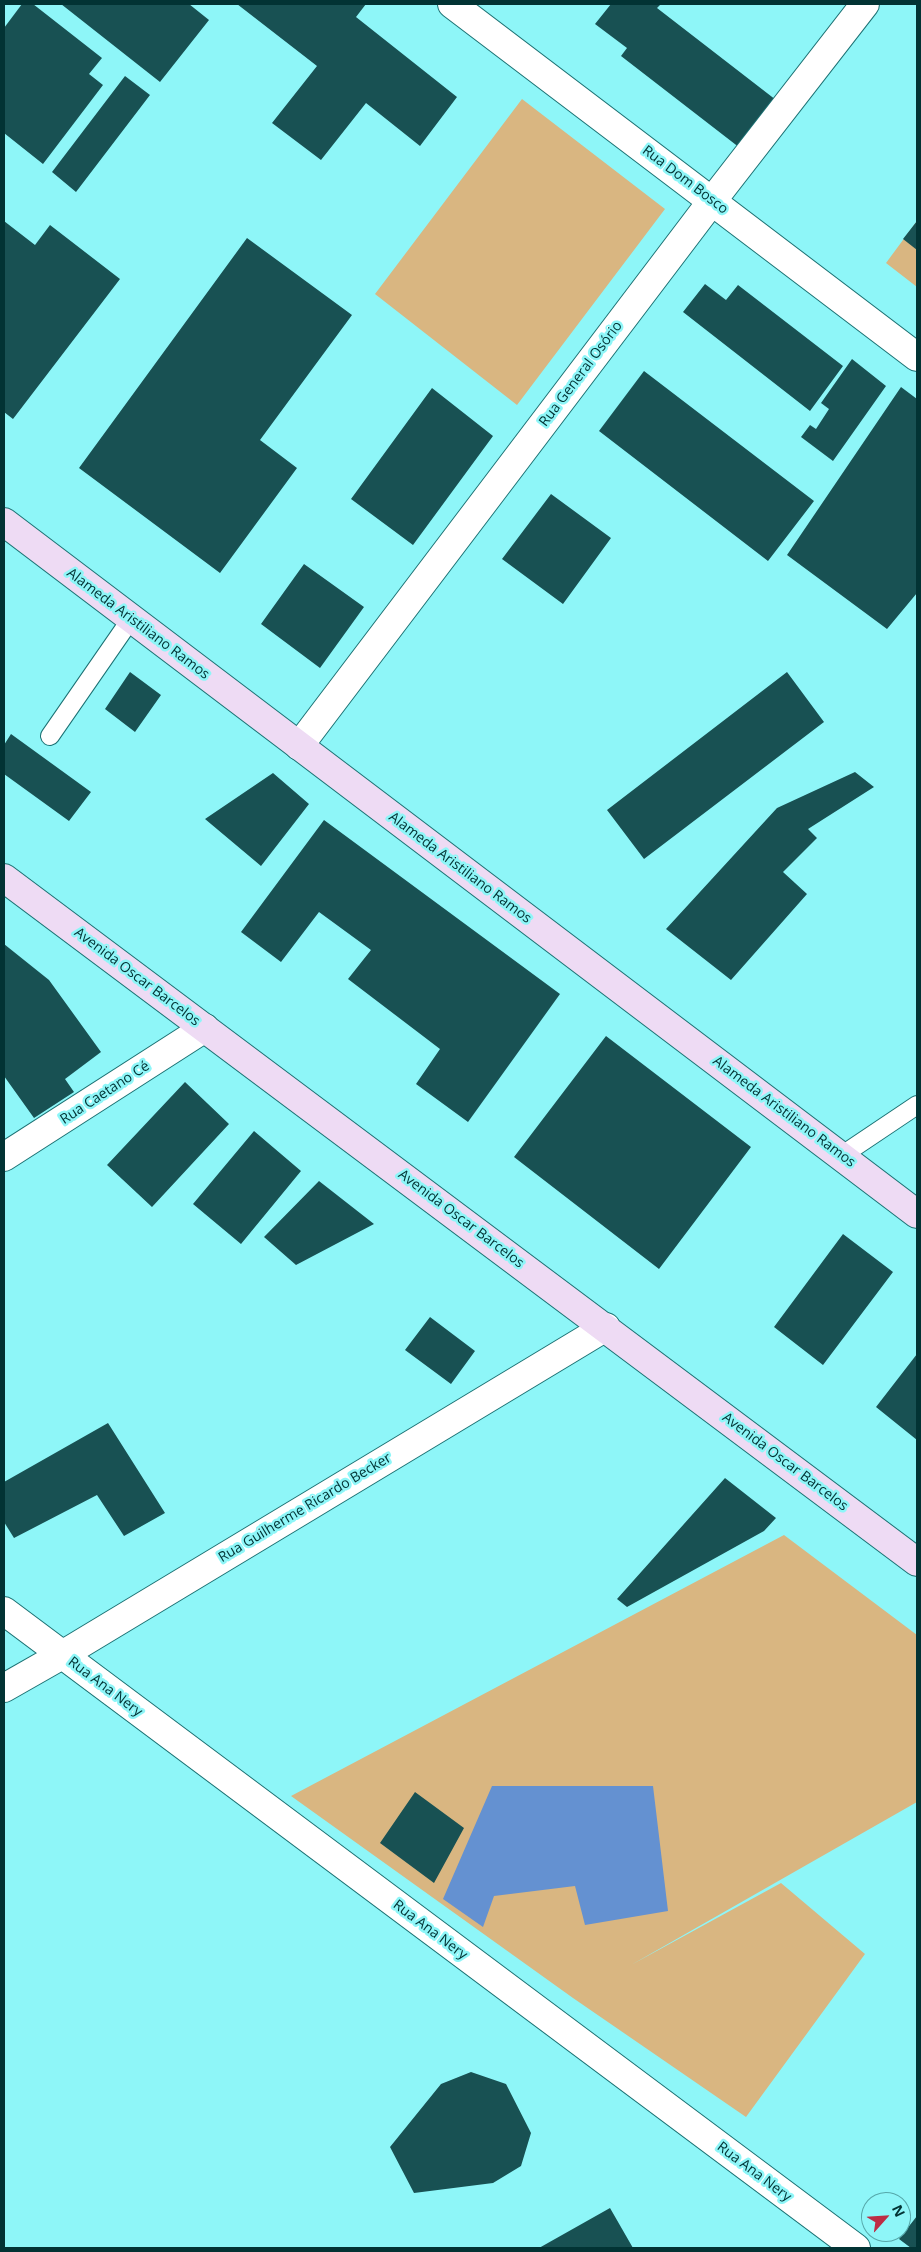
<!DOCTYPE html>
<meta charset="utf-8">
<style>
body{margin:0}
#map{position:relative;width:921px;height:2252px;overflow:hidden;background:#8ef6f8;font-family:"Open Sans",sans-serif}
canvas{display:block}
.frame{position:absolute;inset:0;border:5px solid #023334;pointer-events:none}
.north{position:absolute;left:861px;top:2192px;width:50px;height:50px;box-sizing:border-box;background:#8ef6f8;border:1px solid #56a8aa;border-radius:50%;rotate:64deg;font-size:14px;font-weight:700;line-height:20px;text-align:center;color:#023334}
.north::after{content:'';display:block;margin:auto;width:18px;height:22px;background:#bd2c44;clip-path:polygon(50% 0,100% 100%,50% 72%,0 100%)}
</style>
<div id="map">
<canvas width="921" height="2252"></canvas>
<div class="frame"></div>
<div class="north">N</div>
</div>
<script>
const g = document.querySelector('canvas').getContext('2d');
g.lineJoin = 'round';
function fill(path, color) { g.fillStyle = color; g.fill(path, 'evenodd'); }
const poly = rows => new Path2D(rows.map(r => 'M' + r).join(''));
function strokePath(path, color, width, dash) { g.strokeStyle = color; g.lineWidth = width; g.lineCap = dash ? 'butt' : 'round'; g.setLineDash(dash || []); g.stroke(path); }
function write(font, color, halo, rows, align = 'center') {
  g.font = font + ' "Open Sans",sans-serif'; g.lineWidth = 5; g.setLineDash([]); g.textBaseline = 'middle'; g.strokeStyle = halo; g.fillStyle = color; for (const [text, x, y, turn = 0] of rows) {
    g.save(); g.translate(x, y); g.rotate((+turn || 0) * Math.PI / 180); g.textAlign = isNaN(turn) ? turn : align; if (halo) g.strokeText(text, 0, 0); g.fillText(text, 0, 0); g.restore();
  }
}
fill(poly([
 [522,99,665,209,517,405,375,294],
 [917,221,917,287,886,263],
 [784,1535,917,1635,917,1802,631,1965,781,1883,865,1954,746,2117,573,1998,291,1796]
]), '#d9b681');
fill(poly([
 [492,1786,653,1786,668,1911,585,1925,575,1886,494,1896,483,1927,443,1899]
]), '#6491d1');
fill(poly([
 [22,4,33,4,102,58,89,74,103,85,43,164,4,133,4,28],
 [61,4,189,4,209,20,160,82],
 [237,4,366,4,356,17,457,97,420,146,366,103,321,160,272,123,317,66],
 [611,4,661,4,657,8,776,100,740,148,621,56,627,48,595,24],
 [125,76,150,95,76,192,52,172],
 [4,221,35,245,50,225,120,279,13,419,4,412],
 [917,221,917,250,903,239],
 [247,238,352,315,260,440,297,468,220,573,79,468],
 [705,284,726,300,738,285,843,366,810,411,683,312],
 [852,359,886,386,833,461,801,437,810,425,816,429,829,409,821,403],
 [644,371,814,501,768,561,599,431],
 [901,387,917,399,917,593,887,629,787,555],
 [432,388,493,436,413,545,351,499],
 [551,494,611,538,563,604,502,559],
 [304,564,364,607,320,668,261,624],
 [130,672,161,695,135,732,105,709],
 [787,672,824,722,644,859,607,810],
 [11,734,91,792,69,821,4,774,4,745],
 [855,772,874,787,808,829,817,838,783,872,807,894,731,980,666,929,777,808],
 [273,773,309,804,261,866,205,819],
 [324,820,560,994,468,1122,416,1084,440,1049,348,979,371,950,319,912,281,962,241,932],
 [4,944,49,980,101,1052,65,1079,74,1092,34,1118,4,1076],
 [606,1036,751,1147,659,1269,514,1157],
 [185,1082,229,1124,152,1207,107,1165],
 [254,1131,301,1171,241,1244,193,1204],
 [319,1181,374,1224,296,1265,264,1237],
 [843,1234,893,1272,823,1365,774,1327],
 [430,1317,475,1351,451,1384,405,1350],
 [917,1354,917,1440,876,1407],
 [108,1423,165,1513,124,1536,97,1495,14,1538,4,1522,4,1482],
 [725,1478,776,1518,764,1531,627,1607,617,1599],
 [415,1792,464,1828,434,1883,380,1843],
 [471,2072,506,2084,531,2133,521,2166,493,2183,414,2193,390,2147,441,2084],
 [610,2208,633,2248,539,2248],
 [917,2216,917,2248,911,2248,899,2239]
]), '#185153');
const service = poly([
 [50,736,131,619],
 [841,1156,917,1105]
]);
const minor = poly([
 [299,746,712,201,865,4],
 [4,1157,205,1028],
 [4,1611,856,2248],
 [4,1688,62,1655,606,1327]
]);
const tertiary = poly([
 [452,4,917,357]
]);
const secondary = poly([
 [4,522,917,1214],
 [4,878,917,1562]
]);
strokePath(service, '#1c7173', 20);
strokePath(minor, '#1c7173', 30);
strokePath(tertiary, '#1c7173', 30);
strokePath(secondary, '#1c7173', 30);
strokePath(service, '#fff', 18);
strokePath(minor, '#fff', 28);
strokePath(tertiary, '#fff', 28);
strokePath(secondary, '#eedbf4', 28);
write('14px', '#023334', '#8ef6f8', [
 ["Rua Dom Bosco",685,180,37],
 ["Rua General Osório",581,374,-53],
 ["Alameda Aristiliano Ramos",138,624,37],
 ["Alameda Aristiliano Ramos",460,868,37],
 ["Avenida Oscar Barcelos",137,977,37],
 ["Rua Caetano Cé",105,1093,-33],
 ["Alameda Aristiliano Ramos",784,1112,37],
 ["Avenida Oscar Barcelos",461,1219,37],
 ["Avenida Oscar Barcelos",785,1462,37],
 ["Rua Guilherme Ricardo Becker",305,1508,-31],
 ["Rua Ana Nery",105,1687,37],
 ["Rua Ana Nery",430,1930,37],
 ["Rua Ana Nery",754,2172,37]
]);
</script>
